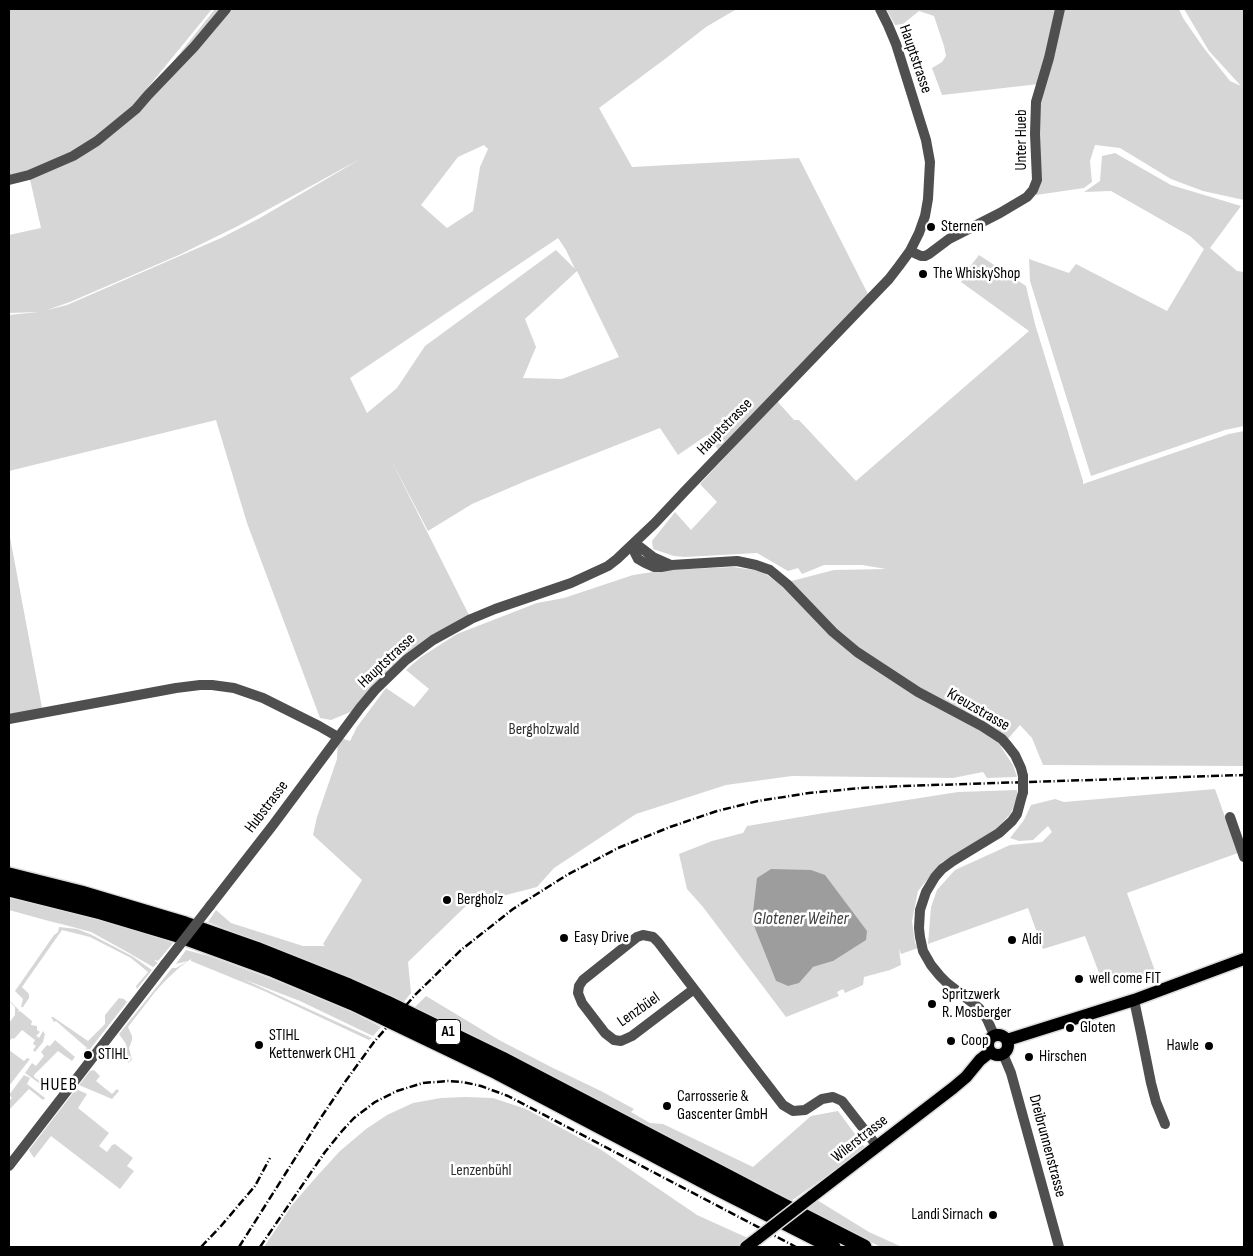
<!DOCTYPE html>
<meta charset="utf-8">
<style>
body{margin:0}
#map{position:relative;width:1253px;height:1256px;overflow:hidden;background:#fff;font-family:"Sofia Sans Condensed",sans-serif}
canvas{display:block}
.frame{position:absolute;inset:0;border:10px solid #000;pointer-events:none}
</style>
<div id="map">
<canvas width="1253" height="1256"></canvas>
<div class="frame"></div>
</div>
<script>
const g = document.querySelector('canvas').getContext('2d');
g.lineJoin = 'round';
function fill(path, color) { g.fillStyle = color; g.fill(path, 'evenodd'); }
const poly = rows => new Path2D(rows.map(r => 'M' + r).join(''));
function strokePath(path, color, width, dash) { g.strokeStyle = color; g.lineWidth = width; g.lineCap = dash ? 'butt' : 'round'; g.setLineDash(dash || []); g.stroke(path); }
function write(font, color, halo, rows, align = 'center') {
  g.font = font + ' "Sofia Sans Condensed",sans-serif'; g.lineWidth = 5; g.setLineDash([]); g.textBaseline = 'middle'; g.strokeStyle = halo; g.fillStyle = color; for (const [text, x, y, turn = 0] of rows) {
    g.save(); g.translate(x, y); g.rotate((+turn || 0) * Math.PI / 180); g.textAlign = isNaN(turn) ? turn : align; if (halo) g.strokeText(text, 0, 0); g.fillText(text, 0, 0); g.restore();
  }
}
fill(poly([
 [9,9,212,9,145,91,138,106,215,9,735,9,735,10,706,27,665,59,599,108,632,167,799,158,869,296,721,453,707,435,678,455,660,428,528,480,472,504,428,531,389,456,471,619,433,640,360,708,331,720,320,718,247,523,216,420,9,471,9,315,38,312,9,313,9,235,41,228,29,175,9,180],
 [484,145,488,149,480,167,473,211,447,228,421,205,458,157],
 [362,158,260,218,221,238,67,305,47,310,70,302,179,255,238,226],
 [558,238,566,250,575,269,556,250,425,346,397,388,367,413,350,378],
 [577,271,619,357,562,379,523,378,536,347,525,319],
 [886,9,1058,9,1039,84,942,95,932,68,942,62,946,56,944,46,934,16,919,11,903,24,895,25],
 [1064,9,1179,9,1183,18,1203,47,1230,81,1241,86,1209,51,1184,9,1244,9,1244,200,1203,191,1171,179,1120,148,1095,145,1090,161,1092,182,1084,188,1036,195,1041,166,1038,133,1041,97],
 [1115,153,1171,185,1241,206,1210,248,1237,271,1244,272,1244,426,1225,430,1091,476,1030,281,1029,259,1069,273,1076,264,1167,311,1204,249,1190,236,1111,191,1084,192,1100,181,1102,156],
 [979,255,1026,286,1035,324,1083,481,1083,484,1229,434,1244,431,1244,766,1043,765,1032,738,1020,725,1001,747,1013,765,1017,777,987,778,983,772,953,778,792,776,726,785,636,814,554,868,537,887,467,905,408,962,411,993,403,1003,304,960,208,922,216,910,231,923,303,946,325,946,323,944,362,880,313,835,317,817,337,759,338,737,350,741,357,727,386,688,414,707,429,689,406,670,421,657,457,634,537,603,564,598,633,575,666,570,733,567,761,571,780,584,834,570,886,569,862,565,824,565,802,574,798,568,788,571,757,553,685,557,674,556,653,549,652,541,675,512,691,530,717,502,700,484,777,401,794,420,799,420,856,481,1029,331,961,282,972,264],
 [9,532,43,713,9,719],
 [1215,789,1238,853,1127,893,1155,971,1104,986,1085,936,1043,949,1028,908,928,944,931,907,937,890,955,870,1010,845,1042,842,1052,832,1048,826,1033,840,1019,841,1010,838,1024,820,1031,805,1055,799,1064,802],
 [1017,790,1017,798,1011,813,993,833,942,862,918,891,912,921,915,943,918,948,901,954,899,949,901,965,890,970,864,977,863,985,845,993,843,989,837,992,839,996,786,1017,703,907,687,889,679,854,712,841,743,833,747,826,824,813,958,792],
 [752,921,833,961,813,967,788,986,776,981],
 [10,897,44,904,150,935,173,943,158,961,155,960,155,961,158,963,153,967,129,953,91,932,69,926,49,921,9,910,9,899,10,899],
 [59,927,77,929,90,934,132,956,152,970,137,989,136,986,148,972,131,958,90,937,62,930,22,987,29,994,29,998,23,1007,21,1007,23,999,15,991,54,935,58,932],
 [186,950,209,956,277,981,354,1013,381,1027,373,1036,300,1001,243,979,372,1038,369,1040,262,990,191,961,191,959,180,967,167,979,155,992,128,1027,132,1036,132,1040,129,1048,132,1060,128,1063,126,1044,119,1034,172,968,176,968,188,961,176,964],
 [426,996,499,1040,553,1068,601,1091,634,1109,631,1112,650,1123,663,1124,753,1167,811,1116,838,1111,869,1153,861,1152,791,1201,654,1131,554,1077,414,1008],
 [119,998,124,999,127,1002,87,1053,85,1053,82,1055,82,1054,87,1048,56,1021,54,1022,51,1017,53,1017,88,1041,105,1024,105,1015],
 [9,1000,19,1010,18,1012,20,1011,32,1021,31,1025,37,1026,37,1030,40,1032,35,1037,37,1036,39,1038,43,1031,45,1034,43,1042,35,1052,33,1050,36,1046,33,1044,35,1040,22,1030,14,1039,12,1038,9,1042,9,1023,15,1015,15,1007,9,1001],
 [55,1040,75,1057,72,1061,58,1051,34,1075,34,1077,48,1087,52,1082,55,1085,50,1091,25,1073,32,1063,36,1066,44,1056,41,1052,47,1045,50,1046],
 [9,1050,24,1061,27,1058,30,1059,9,1086],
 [94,1070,100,1076,96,1081,112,1094,117,1089,119,1091,112,1099,79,1085,90,1071],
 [24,1075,30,1078,27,1084,45,1098,43,1100,29,1089,9,1110,9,1101,12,1098,9,1095],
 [76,1089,87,1094,78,1108,109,1133,99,1146,107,1152,112,1145,115,1144,133,1158,127,1166,134,1171,120,1189,51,1136,34,1158,29,1150],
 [465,1097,493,1098,526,1109,600,1149,697,1215,750,1239,741,1247,264,1247,292,1205,318,1175,340,1151,366,1129,387,1115,413,1103,441,1098],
 [817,1200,869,1232,902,1247,881,1247,806,1210]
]), '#d6d6d6');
fill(poly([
 [771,869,811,870,825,875,867,931,866,940,833,961,813,967,799,983,788,986,776,981,752,921,757,878]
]), '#9d9d9d');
const major = poly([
 '988 1045a10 10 0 1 1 20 0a10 10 0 1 1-20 0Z',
 [1007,1040,1134,1000,1244,959],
 [811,1197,953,1088,966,1077,980,1060,990,1052],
 [746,1247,758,1238]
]);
const highway = poly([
 [9,875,81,893,185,924,256,949,349,986,387,1003,502,1059,772,1200,864,1247],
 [9,889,101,912,178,935,274,970,353,1003,497,1072,717,1188,833,1247]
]);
strokePath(major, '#dbdbdb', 15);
strokePath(highway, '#dbdbdb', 18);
strokePath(poly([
 [9,180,29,175,73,156,97,141,136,109,148,95,194,47,226,9],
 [910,251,921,256,925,256,929,254,949,239,1000,213,1027,197,1033,190,1037,180,1035,134,1036,102,1049,58,1060,9],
 [633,545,635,553,638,559,645,563,654,567,661,567,672,565,737,561,756,565,770,570,787,584,833,632,857,652,918,692,982,726,1002,739,1008,746,1015,755,1021,768,1023,776],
 [633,545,640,547,653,557,671,565],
 [9,719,176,688,200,685,212,685,234,688,263,698,319,726,338,737],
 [1230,817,1244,857],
 [210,906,273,825,360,708,375,690,406,660,433,640,471,619,495,609,571,583,608,566,617,559,655,523,685,491,889,279,899,266,910,251,919,233,925,216,928,199,930,162,926,140,896,44,888,25,880,9],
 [694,989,632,1036,621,1041,614,1040,605,1033,582,1003,578,993,579,986,583,980,637,937,643,935,653,937,658,942,783,1105,793,1111,805,1110,822,1099,833,1097,842,1101,877,1146],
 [1134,1000,1141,1033,1151,1083,1156,1102,1165,1124],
 [994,1035,987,1019,979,1008,947,983,940,976,931,965,923,951,920,937,919,928,920,910,926,892,935,877,942,869,953,861,999,833,1012,821,1017,814,1023,792],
 [1003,1054,1011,1073,1059,1247],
 [9,1166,165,964]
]), '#4f4f4f', 10);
strokePath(major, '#000', 12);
strokePath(highway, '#000', 15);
strokePath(poly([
 [201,1247,221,1226,255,1186,270,1158],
 [239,1247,320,1119,345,1082,374,1042,415,995,461,950,513,909,567,875,618,848,670,827,717,811,758,801,809,793,861,788,904,786,1244,775],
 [260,1247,325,1152,342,1131,354,1118,375,1102,397,1091,423,1083,448,1081,463,1082,481,1086,508,1096,796,1247]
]), '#000', 2.5, [8, 2.5, 1, 2.5]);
const majorBridge = poly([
 [758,1238,811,1197]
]);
strokePath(majorBridge, '#dbdbdb', 15, []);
strokePath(poly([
 [1023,776,1023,792],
 [165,964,210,906]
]), '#4f4f4f', 10);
strokePath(majorBridge, '#000', 12);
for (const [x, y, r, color] of [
 [931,227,5,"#000"],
 [923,274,5,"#000"],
 [447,900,5,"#000"],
 [564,938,5,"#000"],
 [1012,940,5,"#000"],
 [1079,979,5,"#000"],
 [932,1004,5,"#000"],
 [1070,1028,5,"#000"],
 [951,1041,5,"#000"],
 [259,1045,5,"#000"],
 [1209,1046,5,"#000"],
 [88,1055,5,"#000"],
 [1029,1057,5,"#000"],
 [667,1106,5,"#000"],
 [993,1215,5,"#000"]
]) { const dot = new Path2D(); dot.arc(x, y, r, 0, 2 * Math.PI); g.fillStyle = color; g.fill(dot); strokePath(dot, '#fff', 2); }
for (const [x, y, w] of [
 [448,1032,25]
]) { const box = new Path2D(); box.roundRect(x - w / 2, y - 12.5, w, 25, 4); g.fillStyle = '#fff'; g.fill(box); strokePath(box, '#000', 1); }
write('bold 15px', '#000', null, [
 ["A1",448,1032]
]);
write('16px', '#000', '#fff', [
 ["Hauptstrasse",915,59,71],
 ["Unter Hueb",1022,140,-90],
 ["Hauptstrasse",725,427,-46],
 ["Hauptstrasse",387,661,-43],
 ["Kreuzstrasse",978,710,30],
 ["Hubstrasse",267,807,-53],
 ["Lenzbüel",639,1010,-35],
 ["Wilerstrasse",860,1139,-38],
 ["Dreibrunnenstrasse",1047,1146,75]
]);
write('16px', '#000', '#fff', [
 ["Sternen",941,227],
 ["The WhiskyShop",933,274],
 ["Bergholz",457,900],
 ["Easy Drive",574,938],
 ["Aldi",1022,940],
 ["well come FIT",1089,979],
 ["Spritzwerk",942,995],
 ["R. Mosberger",942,1013],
 ["Gloten",1080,1028],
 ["STIHL",269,1036],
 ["Kettenwerk CH1",269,1054],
 ["Coop",961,1041],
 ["Hawle",1199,1046,"right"],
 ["STIHL",98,1055],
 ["Hirschen",1039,1057],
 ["Carrosserie &",677,1097],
 ["Gascenter GmbH",677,1115],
 ["Landi Sirnach",983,1215,"right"]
], 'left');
write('16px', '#2d2d2d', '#fff', [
 ["Bergholzwald",544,730],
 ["Lenzenbühl",481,1171]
]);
write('italic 18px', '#3e3e3e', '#fff', [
 ["Glotener Weiher",801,919]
]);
g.letterSpacing = '1px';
write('18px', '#000', '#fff', [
 ["HUEB",59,1085]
]);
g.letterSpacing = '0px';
</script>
